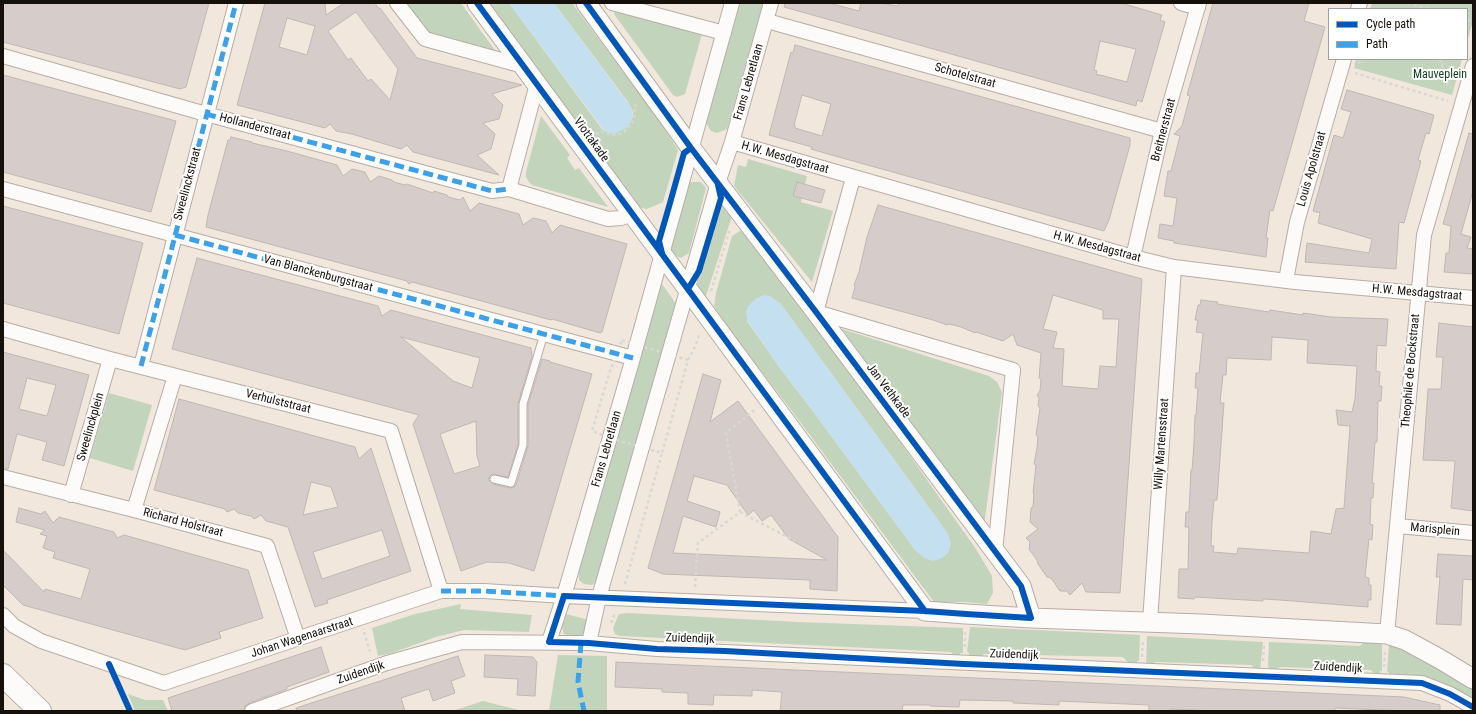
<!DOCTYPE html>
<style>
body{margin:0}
#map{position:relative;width:1476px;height:714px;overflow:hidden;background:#f2e7dc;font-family:"Roboto Condensed",sans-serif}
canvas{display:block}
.frame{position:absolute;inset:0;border:4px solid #16100a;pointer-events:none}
.legend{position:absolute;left:1328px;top:8px;width:140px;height:52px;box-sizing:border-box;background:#fff;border:1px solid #a29f9d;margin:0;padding:5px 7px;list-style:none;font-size:12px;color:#16100a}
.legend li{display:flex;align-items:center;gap:8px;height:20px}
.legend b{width:20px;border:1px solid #a29f9d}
</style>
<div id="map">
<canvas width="1476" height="714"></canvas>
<div class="frame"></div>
<ul class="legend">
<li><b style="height:5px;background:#0057b8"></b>Cycle path</li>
<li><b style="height:5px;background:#3da1e9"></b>Path</li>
</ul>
</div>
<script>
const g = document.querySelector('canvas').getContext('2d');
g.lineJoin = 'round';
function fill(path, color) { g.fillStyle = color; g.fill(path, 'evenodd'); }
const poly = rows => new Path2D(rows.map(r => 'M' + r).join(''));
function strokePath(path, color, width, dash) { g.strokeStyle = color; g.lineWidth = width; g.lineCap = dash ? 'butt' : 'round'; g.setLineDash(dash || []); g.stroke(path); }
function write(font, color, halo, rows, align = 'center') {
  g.font = font + ' "Roboto Condensed",sans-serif'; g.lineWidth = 4; g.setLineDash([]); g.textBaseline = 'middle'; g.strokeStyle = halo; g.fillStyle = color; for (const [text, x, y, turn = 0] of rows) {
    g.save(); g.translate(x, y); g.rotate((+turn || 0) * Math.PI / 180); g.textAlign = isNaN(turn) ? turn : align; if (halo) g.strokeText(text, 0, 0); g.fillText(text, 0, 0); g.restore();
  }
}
fill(poly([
 [407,3,461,3,496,52,429,33,407,6],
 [485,3,509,3,602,129,609,133,631,121,633,116,633,112,628,102,554,3,572,3,660,122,678,150,663,202,647,209,638,207],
 [740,3,763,3,727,129,717,133,711,131,706,123],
 [1372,3,1473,3,1473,21,1467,42,1467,9,1370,9],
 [615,10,702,34,685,94,677,97,673,95,614,14],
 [1356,59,1462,59,1452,95,1354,68],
 [541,116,570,155,567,158,575,170,579,168,608,207,532,185,529,182,526,177,526,172],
 [748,159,807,176,801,202,833,211,812,282,734,186,738,165,746,167],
 [693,182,701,182,706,188,689,253,681,258,674,255,669,252,688,183],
 [726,201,734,210,704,302,697,287,721,203],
 [743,229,864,391,976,549,992,576,993,593,987,604,963,602,934,602,792,411,728,328,714,306,716,293,732,236],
 [780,303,919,494,948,534,916,551,812,410,780,368,747,321],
 [660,284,662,284,677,305,597,582,592,585,584,584,579,580,579,569],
 [842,329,989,376,997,382,1002,392,984,526],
 [109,393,152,405,133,471,90,458],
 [461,604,460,609,532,615,529,632,464,630,436,637,392,653,378,656,372,628,415,614],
 [628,613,798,622,963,628,963,653,960,653,960,657,955,657,951,652,620,636,615,634,613,629,615,623,619,614],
 [566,614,589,620,585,634,580,636,567,635,564,634,562,627],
 [970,627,1140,635,1139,661,1137,661,1137,665,1130,664,1123,657,984,654,977,659,969,657,969,653,967,652],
 [1147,636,1263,642,1260,670,1256,670,1251,665,1155,662,1151,666,1146,665],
 [1366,640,1382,642,1382,671,1380,671,1379,676,1375,675,1371,670,1280,667,1275,670,1270,670,1268,666,1269,642,1360,646],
 [1389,644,1423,659,1473,689,1473,698,1445,685,1389,676,1389,672,1387,672],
 [558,655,607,656,607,711,549,711],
 [128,694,145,700,163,700,168,711,135,711],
 [483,701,523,711,452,711]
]), '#c2d5bc');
fill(poly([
 [509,3,554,3,631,107,633,116,628,127,614,134,609,133,603,129],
 [764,295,770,296,780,303,948,534,951,544,948,553,942,558,933,561,924,558,916,551,812,410,780,368,747,320,746,312,748,306,755,299]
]), '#c4dff0');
const building = poly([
 [3,3,209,3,186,87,180,89,3,42,3,3],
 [265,3,325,3,326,15,344,3,375,3,378,8,380,8,417,58,522,85,492,94,503,105,499,119,483,123,495,134,491,149,477,155,499,175,413,152,407,145,401,149,352,134,336,131,330,124,325,128,237,105,265,3],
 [356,12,398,69,390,100,371,79,368,81,351,58,348,60,328,31,356,12],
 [287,18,315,26,307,55,279,47,287,18],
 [785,3,829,3,859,11,861,3,880,3,898,6,899,3,1121,3,1162,15,1160,20,1165,22,1142,102,1137,100,1136,106,784,7,785,3],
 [1100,41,1136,49,1127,82,1096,74,1097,71,1094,70,1100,41],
 [1213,3,1309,3,1304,21,1325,27,1273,211,1270,210,1266,238,1268,238,1266,257,1174,243,1174,241,1158,238,1160,224,1173,226,1177,198,1164,196,1168,171,1171,171,1180,136,1174,134,1182,126,1190,96,1187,95,1213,3],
 [795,45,1130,138,1130,145,1109,220,1104,231,828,154,811,149,812,147,769,135,791,52,793,53,795,45],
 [802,95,831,104,822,136,795,128,795,125,794,125,802,95],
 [3,75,176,121,151,212,3,172,3,75],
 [1347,90,1434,115,1429,134,1426,133,1418,160,1421,161,1404,223,1399,222,1396,269,1305,262,1307,243,1369,253,1372,239,1318,223,1320,213,1313,211,1334,135,1343,138,1351,112,1341,109,1347,90],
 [1469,133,1473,134,1473,191,1461,234,1471,237,1467,248,1473,249,1473,274,1444,272,1446,253,1449,253,1451,226,1443,224,1469,133],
 [231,137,252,142,252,143,287,151,337,165,343,176,352,169,365,172,370,182,379,176,392,180,394,182,405,185,407,184,433,193,434,191,447,195,448,197,460,200,463,197,470,211,479,203,519,214,523,225,533,218,546,221,552,233,560,225,627,244,602,332,600,333,552,319,551,320,412,282,409,284,407,281,206,227,208,215,228,140,230,140,231,137],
 [797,182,825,190,821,203,793,196,797,182],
 [878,205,1142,279,1120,593,1086,592,1082,583,1070,595,1067,591,1060,591,1051,578,1047,577,1038,564,1037,560,1029,549,1030,542,1026,538,1038,529,1030,522,1031,508,1033,507,1034,493,1033,493,1036,465,1034,464,1037,448,1038,436,1036,435,1040,408,1038,406,1039,398,1037,395,1040,391,1041,379,1039,378,1041,353,1017,345,1013,334,1003,341,976,332,975,333,961,327,949,324,947,325,933,320,852,298,855,287,854,285,859,272,867,237,878,205],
 [1053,295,1103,310,1103,319,1119,319,1116,367,1100,366,1098,389,1062,386,1064,349,1053,348,1057,332,1043,329,1053,295],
 [3,206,143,243,119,334,3,303,3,206],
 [197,258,378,306,382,316,391,310,531,348,532,356,518,404,518,444,508,477,492,474,489,477,489,480,493,484,510,488,514,487,516,485,528,446,528,405,542,359,550,361,550,362,592,374,534,571,509,563,487,562,461,571,413,424,419,415,172,349,197,258],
 [401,337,480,358,472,388,453,381,401,337],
 [476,421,477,456,480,466,454,474,440,434,476,421],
 [1201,300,1218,302,1217,304,1269,312,1270,310,1303,315,1303,313,1331,317,1388,319,1386,346,1377,345,1376,371,1380,372,1379,386,1382,386,1381,401,1378,401,1377,442,1375,442,1372,483,1374,483,1373,498,1371,498,1370,524,1373,525,1372,540,1369,539,1365,577,1369,578,1369,585,1371,585,1371,600,1368,600,1368,607,1280,600,1263,599,1263,601,1195,597,1194,599,1178,598,1179,569,1188,569,1189,527,1185,527,1186,512,1189,512,1191,470,1192,470,1194,443,1195,415,1196,415,1198,388,1195,388,1196,373,1199,373,1203,333,1196,332,1198,320,1195,320,1198,305,1200,305,1201,300],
 [1272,337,1308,340,1307,363,1357,366,1355,399,1352,412,1336,410,1338,425,1350,426,1344,508,1336,509,1331,534,1311,531,1309,553,1238,548,1237,554,1213,552,1214,546,1211,546,1212,522,1214,500,1217,500,1224,403,1220,403,1223,375,1226,375,1227,358,1271,360,1272,337],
 [1439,323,1473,327,1473,511,1451,508,1455,461,1423,460,1428,389,1441,389,1443,357,1436,357,1439,323],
 [3,352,89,375,64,466,42,460,47,442,17,434,8,469,3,469,3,352],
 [27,378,56,385,47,416,19,409,27,378],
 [703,374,721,380,710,422,738,401,838,537,837,591,810,589,810,580,663,574,648,568,703,374],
 [694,476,727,485,748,515,754,510,762,521,771,515,789,539,827,560,673,553,683,516,716,527,720,512,687,501,694,476],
 [179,399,355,447,359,459,371,448,411,571,327,600,328,603,315,607,288,527,266,521,261,515,254,519,251,516,238,513,234,509,227,512,225,509,154,490,179,399],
 [311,482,331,487,338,507,303,515,311,482],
 [382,530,390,556,322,579,313,552,382,530],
 [19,508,41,514,45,511,53,523,59,517,114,532,117,538,124,535,248,570,263,618,219,632,221,638,185,650,23,605,3,585,3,550,44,592,45,589,81,599,90,569,53,558,55,552,43,548,47,536,40,534,45,530,16,522,19,508],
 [1438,554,1473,556,1473,580,1463,579,1461,625,1436,624,1440,577,1436,577,1438,554],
 [321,647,329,672,287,687,287,689,249,703,245,706,244,711,172,711,168,698,321,647],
 [485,655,533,657,537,662,535,696,517,695,518,679,484,677,485,655],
 [458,656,465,676,451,681,455,693,433,701,429,689,401,698,405,711,297,711,296,708,458,656],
 [616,662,1404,697,1440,705,1440,711,1405,711,1335,708,1335,711,1211,711,1171,709,1171,711,1149,711,1149,705,1059,701,1059,705,1013,703,1013,701,960,700,959,707,930,706,930,705,903,705,902,711,780,711,782,692,752,690,752,696,714,695,713,705,688,704,688,693,662,692,662,689,615,687,616,662]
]);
fill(building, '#d6cdcb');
strokePath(building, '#c0b7b4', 1);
const lane = poly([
 [494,479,511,483,523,445,523,404,544,334]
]);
const street = poly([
 [397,3,425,39,523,66],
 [612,3,724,33],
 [1181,3,1198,8],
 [1358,9,1360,3],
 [767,21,1162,131],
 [3,56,206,114,492,191,509,189,608,219,621,218,633,214],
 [732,142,1133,257,1174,267,1295,282,1473,298],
 [853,178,816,312,1013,370,995,552],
 [3,189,633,358],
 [509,189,537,84],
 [1133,257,1162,131,1199,3],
 [1286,280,1297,222,1344,59],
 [3,329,110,359,391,431,441,591],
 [141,366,236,3],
 [3,477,134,510,267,546,298,639],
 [71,495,110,359],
 [134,510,175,376],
 [1398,526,1473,533],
 [3,615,14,626,41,641,164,683,441,591,484,591,564,596,925,611],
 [1150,622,1174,267],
 [1387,634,1424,235,1473,66],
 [549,642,564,596,633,358,732,3],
 [589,643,599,597,718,183,732,142,771,3],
 [252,711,387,663,462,642,589,643,657,649,1422,683,1450,694,1473,707]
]);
const secondary = poly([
 [477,3,925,611,966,614,1031,618,1201,624,1387,634,1405,640,1440,659,1473,679],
 [586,3,691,148,816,312,1021,586,1031,618]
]);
const highway = poly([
 [3,675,40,711]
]);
strokePath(lane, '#b6ada5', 9);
strokePath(street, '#b6ada5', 16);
strokePath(secondary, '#b6ada5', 21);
strokePath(highway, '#b6ada5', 24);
strokePath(poly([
 [1408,3,1429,9],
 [1467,20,1473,22],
 [1440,59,1448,84,1451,88],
 [1358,63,1365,59],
 [1355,73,1448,101],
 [596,134,601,131,611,135,620,134,625,131,632,124,635,114,634,106,638,104],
 [711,291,730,229],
 [622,340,637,345,688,360,662,453,610,438,592,431,609,374,622,340],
 [688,360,696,345,699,335],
 [740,512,795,541],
 [625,584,662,453],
 [695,587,698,543,740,512,726,433,756,409],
 [611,623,615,613],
 [364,632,370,652],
 [965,647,965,632],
 [1142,657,1143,640],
 [1263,661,1264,644],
 [1384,667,1385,652]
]), '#d9d7d4', 2.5, [3, 3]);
strokePath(lane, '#fdfbfa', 7);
strokePath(street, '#fdfbfa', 14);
strokePath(secondary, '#fdfbfa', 19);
strokePath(highway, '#fdfbfa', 22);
strokePath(poly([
 [206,114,492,191,509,189],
 [175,235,633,358],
 [141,366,236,3],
 [441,591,484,591,564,596],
 [581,643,578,682,584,711]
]), '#3da1e9', 5, [10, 5]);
strokePath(poly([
 [477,3,925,611],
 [586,3,691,148,816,312,1021,586,1031,618,966,614,925,611,564,596,549,642,589,643,657,649,725,651,964,664,1422,683,1450,694,1473,707],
 [662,253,659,241,670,203,684,153,691,148],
 [688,289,699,271,721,198,718,185],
 [109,664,130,711]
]), '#0057b8', 6);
write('12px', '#113f1d', '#fff', [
 ["Mauveplein",1440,75]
]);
write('12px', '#16100a', '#fff', [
 ["Schotelstraat",965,76,16],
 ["Frans Lebretlaan",749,82,-74],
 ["Hollanderstraat",255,127,15],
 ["Breitnerstraat",1164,130,-75],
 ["Viottakade",591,140,54],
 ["H.W. Mesdagstraat",785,158,16],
 ["Louis Apolstraat",1312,169,-74],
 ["Sweelinckstraat",188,184,-75],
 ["H.W. Mesdagstraat",1097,247,15],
 ["Van Blanckenburgstraat",318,274,15],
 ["H.W. Mesdagstraat",1417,293,5],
 ["Theophile de Bockstraat",1411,371,-85],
 ["Jan Vethkade",888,391,53],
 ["Verhulststraat",278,402,14],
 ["Sweelinckplein",91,427,-74],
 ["Willy Martensstraat",1162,444,-86],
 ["Frans Lebretlaan",607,449,-74],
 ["Richard Holstraat",183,523,15],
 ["Marisplein",1435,530,5],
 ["Johan Wagenaarstraat",302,638,-18],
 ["Zuidendijk",690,639,2],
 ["Zuidendijk",1014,655,2],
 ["Zuidendijk",1338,668,3],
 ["Zuidendijk",361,673,-19]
]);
</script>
